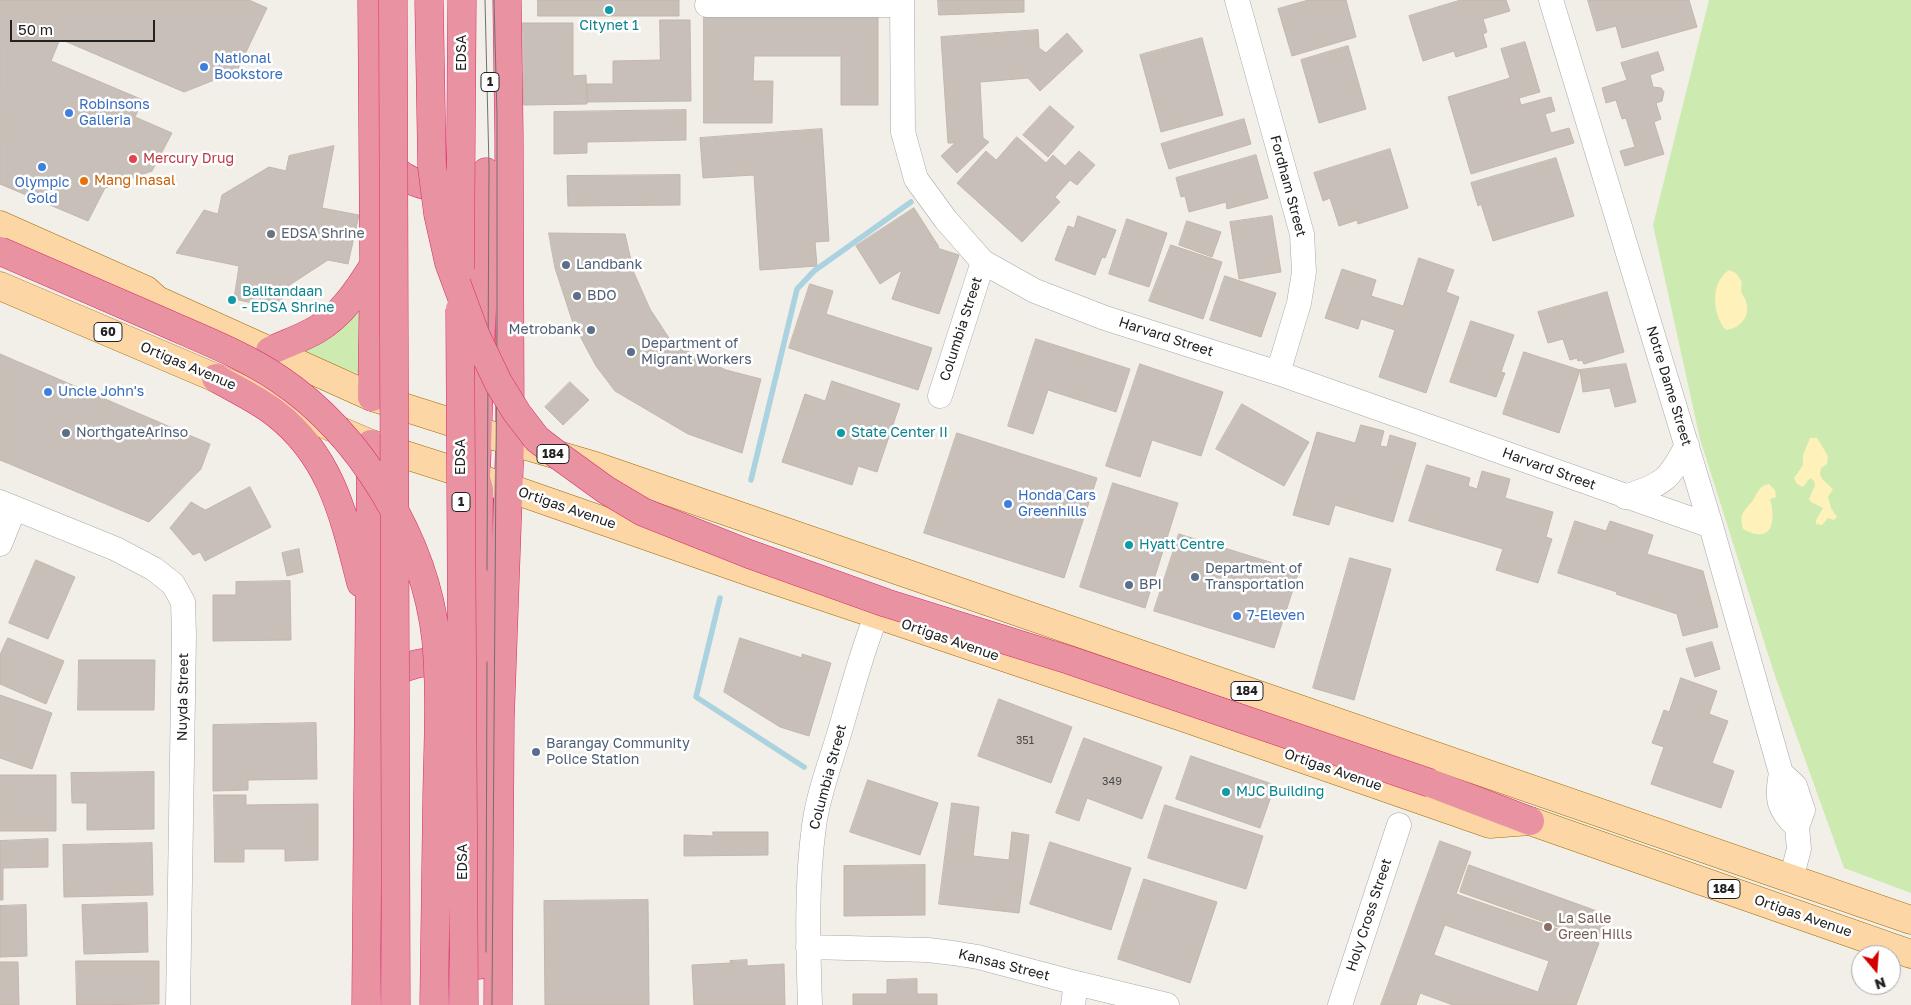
<!DOCTYPE html>
<html>
<head>
<meta charset="utf-8">
<style>
	body { margin:0 }
	#map { position:relative; width:1911px; height:1005px; overflow:hidden; background:#f2efe9; font-family:"Golos Text",sans-serif }
	canvas { display:block }
	.north { position:absolute; left:1851px; top:945px; width:50px; height:50px; box-sizing:border-box; background:#fff; border:1px solid #a7a7a7; border-radius:50%; rotate:162deg; font-size:14px; font-weight:700; line-height:20px; text-align:center; color:#222 }
	.north::after { content:''; display:block; margin:auto; width:18px; height:22px; background:#d40000; clip-path:polygon(50% 0,100% 100%,50% 72%,0 100%) }
	.scale { position:absolute; left:10px; top:20px; width:145px; height:22px; box-sizing:border-box; border:2px solid #222; border-top:0; padding-left:6px; font-size:15px; line-height:18px; white-space:nowrap; color:#222; -webkit-text-stroke:4px #fff; paint-order:stroke }
</style>
</head>
<body>
<div id="map">
<canvas width="1911" height="1005"></canvas>
<div class="north">N</div>
<div class="scale">50 m</div>
</div>
<script>
const g = document.querySelector('canvas').getContext('2d');
g.lineJoin = 'round';
function paint(path, color) {
  g.fillStyle = color;
  g.fill(path, 'evenodd');
}
function trace(path, color, width, dash) {
  g.strokeStyle = color;
  g.lineWidth = width;
  g.lineCap = dash ? 'butt' : 'round';
  g.setLineDash(dash || []);
  g.stroke(path);
}
function write(font, color, halo, rows, align = 'center') {
  g.font = font + ' "Golos Text",sans-serif';
  g.lineWidth = 5;
  g.setLineDash([]);
  g.textBaseline = 'middle';
  g.strokeStyle = halo;
  g.fillStyle = color;
  for (const [text, x, y, turn = 0] of rows) {
    g.save();
    g.translate(x, y);
    g.rotate((+turn || 0) * Math.PI / 180);
    g.textAlign = isNaN(turn) ? turn : align;
    if (halo) g.strokeText(text, 0, 0);
    g.fillText(text, 0, 0);
    g.restore();
  }
}
paint(new Path2D(`
	M1709 0H1911V893L1844 868 1775 676 1700 439 1653 225Z
	M360 311 361 375 303 354V347L349 320Z`), '#cdebb0');
paint(new Path2D(`
	M1729 270 1736 273 1742 282C1739 297 1745 293 1747 305 1749 319 1739 328 1726 330 1712 315 1710 282 1729 270Z
	M1810 438H1817L1828 456 1827 464 1821 468 1820 474 1822 479 1833 489 1828 497 1831 508 1837 517 1834 520 1828 518 1822 525 1816 524V520L1823 508 1811 502 1809 499 1815 485 1814 481 1810 478 1803 487 1797 484 1794 478 1803 465V455Z
	M1769 484 1775 490 1776 497 1770 499C1776 521 1773 545 1743 529 1739 513 1744 512 1753 500 1758 493 1758 486 1769 484Z`), '#fff1ba');
trace(new Path2D(`
	M751 480 797 289 814 271 911 202
	M720 598 696 697 804 767`), '#aad3df', 5.5);
const building = new Path2D(`
	M0 0H249L267 8 237 71 184 92 60 39 51 61 143 100 135 117 172 133 152 171 105 188 88 221 0 184Z
	M538 0H679V16H538Z
	M938 0H1024V12L939 15Z
	M1309 0H1346L1356 37 1292 56 1278 9Z
	M1461 0H1506L1510 11 1483 19 1487 32 1483 34 1487 47 1456 57 1454 51 1423 61 1409 16Z
	M1588 0H1689L1697 27 1622 48 1616 26 1597 31Z
	M704 12H878V105H841V56H754L753 81H773L772 123H704Z
	M660 20H690L691 101 587 102V84H613V61L660 60Z
	M523 23H573V76L586 75 587 104 524 105Z
	M1038 30 1039 48 1046 53 1067 33 1083 51 1040 91 1028 78 980 82 983 138 989 142 957 173 941 156 955 143H948L941 37Z
	M1202 38 1223 115 1161 132 1140 55Z
	M1525 42 1540 92 1519 98 1521 105 1551 97 1555 111 1545 114 1551 133 1569 128 1574 143 1471 174 1448 97 1510 78 1501 49Z
	M1348 46 1366 109 1319 123 1301 60Z
	M1658 52 1664 70 1650 75 1653 87 1661 88 1664 92 1662 101 1656 103 1661 119 1654 122 1664 154 1625 166 1620 151 1635 147 1626 118 1622 119 1616 100 1606 103 1602 88 1627 80 1621 63Z
	M1050 106 1074 127 1048 157 1023 135Z
	M686 110V140L587 142V153L554 154V112Z
	M1244 119 1251 144 1169 169 1161 144Z
	M822 129 829 241 815 242 817 266 760 270 754 175 703 178 700 138Z
	M1017 137 1046 163 1053 155 1065 166 1079 151 1095 165 1077 185 1070 180 1055 197 1060 202 1022 242 957 183 986 151 996 160Z
	M334 146 322 208 359 215 348 264 328 260 285 288 280 309 234 299 239 266 176 253 204 210 218 214 222 195 269 167 286 171 289 156Z
	M1390 149 1408 208 1358 224 1357 220 1339 226 1330 198 1323 201 1314 173Z
	M1256 155 1268 198 1227 209 1226 202 1189 212 1185 196 1181 197 1176 178Z
	M1556 158 1574 216 1493 241 1481 204 1478 206 1471 183Z
	M680 175V205L568 206 567 176Z
	M914 208 939 247 937 248 959 255 939 314 892 299 902 270 880 284 856 246Z
	M1078 216 1116 230 1105 258 1102 257 1095 275 1055 260 1068 226 1074 228Z
	M1272 216 1281 272 1239 279 1230 222Z
	M1127 219 1167 233 1149 287 1109 274Z
	M1187 221 1221 232 1212 257 1179 245Z
	M549 233 625 234 634 273 650 309 669 338 695 356 726 370 761 379 742 453 688 434 615 391 596 366 573 323 555 268Z
	M1171 245 1222 262 1203 319 1149 301Z
	M1419 258 1454 270 1446 292 1459 297 1426 393 1379 377 1395 330 1361 319 1358 329 1325 318 1342 269 1376 280 1371 296 1403 306Z
	M1225 276 1276 293 1261 337 1210 320Z
	M810 284 833 291 826 314 932 348 918 390 789 348Z
	M1607 292 1624 352 1584 364 1582 360 1578 361 1577 358 1570 360 1563 339 1548 343 1538 312Z
	M1471 321 1514 335 1501 372 1505 373 1496 397 1450 382Z
	M1036 339 1130 369 1116 412 1048 390 1033 434 1008 426Z
	M1524 352 1580 370 1559 433 1503 414Z
	M0 354 210 444 201 469 149 522 0 460Z
	M1140 364 1223 392 1201 456 1152 440 1140 477 1106 466Z
	M1626 364 1636 402 1615 407 1610 388 1583 392 1580 370Z
	M832 381 900 404 877 472 858 466 852 485 782 462 805 394 825 401Z
	M570 382 589 400 563 425 545 407Z
	M1242 404 1309 442 1284 486 1216 449Z
	M1361 425 1384 431 1380 446 1387 447 1390 435 1416 443 1393 522 1335 505 1329 525 1293 515 1317 432 1355 443Z
	M957 433 1097 478 1064 578 924 533Z
	M1427 465 1470 478 1468 486 1477 489 1482 471 1510 479 1505 498 1553 512 1546 537 1552 539 1538 583 1496 570 1503 549 1409 521Z
	M1113 483 1178 503 1145 608 1080 587Z
	M250 487 271 527 205 561 200 552 193 555 170 528 191 502 205 510Z
	M1575 521 1606 531 1610 521 1653 535 1647 554 1703 571 1718 627 1683 636 1677 614 1616 594 1617 592 1558 573Z
	M1179 534 1299 571 1274 648 1154 611Z
	M299 549 303 572 287 576 282 553Z
	M1350 558 1391 569 1354 700 1313 688Z
	M36 560 75 577 48 639 9 623Z
	M290 581 291 640 213 641V595H236V582Z
	M8 638 64 661 46 704 0 684V655Z
	M740 638 802 658V654L831 663 809 736 780 727 724 692Z
	M1712 642 1720 669 1695 677 1686 649Z
	M79 660H155L154 710H78Z
	M1681 678 1717 691 1709 714 1728 721 1712 763 1734 771 1721 808 1651 784 1664 747 1652 743 1664 710 1669 712Z
	M0 695 52 713 32 769 0 758Z
	M999 699 1072 727 1051 783 978 756Z
	M316 723 317 779 248 780V790L213 791V725Z
	M1084 738 1162 767 1142 819 1087 798 1079 821 1056 813Z
	M1191 756 1275 785 1260 828 1176 799Z
	M154 772V829L87 830V803H72L71 773Z
	M0 775H56V831H0Z
	M868 780 938 803 920 855 850 832Z
	M214 795H246V805L318 804V860L285 861V849H244V862H215Z
	M952 803 979 807 973 856 1009 860 1012 832 1029 835 1019 913 939 904Z
	M1165 805 1263 836 1246 889 1148 858Z
	M713 832H768V855L684 856V835L713 836Z
	M48 839V867L3 868V900H0V841Z
	M1440 841 1471 852 1456 894 1599 943 1576 1005H1453L1420 993 1416 1005H1381ZM1445 925 1549 961 1538 992 1434 955Z
	M1050 842 1131 868 1111 930 1030 904Z
	M152 843 153 895 64 897 63 845Z
	M925 865V915L844 916V866Z
	M1469 865 1608 915 1598 941 1460 892Z
	M1144 879 1217 902 1190 983 1118 959Z
	M648 900 649 1005H545L544 901Z
	M147 903 148 952 84 954 82 905Z
	M26 905 27 956 0 957V906Z
	M747 960V966L784 964 785 1005H694L692 965 731 963 730 961Z
	M76 961H159V1004L77 1005Z
	M0 962H18L19 1005H0Z
	M917 979V994H937V1005H853V994H887V980Z`);
paint(building, '#c7bfb8');
trace(building, '#c4b6ab', 1);
const minor = new Path2D(`
	M902 0 903 132 916 179 946 220 983 262 1035 291 1105 318 1278 373 1711 526
	M1237 0 1302 234 1304 272 1299 303 1278 373
	M1551 0 1711 526 1781 773C1776 799 1778 809 1797 827
	M707 5H902
	M940 396 983 262
	M1625 497C1664 483 1668 482 1687 445
	M0 502 116 549 154 569 173 584 183 602 184 635 178 1005
	M0 544 14 509
	M1781 773 1795 786 1803 810 1797 827 1799 849 1791 879
	M808 947 928 950 953 953 978 957 1076 983 1167 1005
	M810 1005C808 946 806 885 814 826 818 795 830 764 839 734 851 694 861 653 877 614
	M1073 1005 1076 983
	M1340 1005 1399 825`);
const major = new Path2D(`
	M0 225 146 290 157 300 372 397 510 441 595 466 1911 920
	M0 286 371 444 509 488 753 573 1188 719 1490 824 1530 821 1911 954`);
const highway = new Path2D(`
	M372 0 374 265 372 397
	M382 154C397 180 427 191 456 186
	M270 351C285 344 302 338 316 330 342 315 359 289 374 265
	M216 378C235 389 257 399 275 413 332 457 344 517 361 583
	M380 688C397 663 433 656 460 667
	M1430 783 1530 821
	M479 965 477 677 479 490 476 478 486 172
	M366 1005 371 444
	M498 1005 500 720 510 441 509 135 507 0`);
trace(minor, '#a9a9a9', 25);
trace(major, '#a06b00', 29);
trace(highway, '#dc2a67', 29);
trace(minor, '#fff', 24);
trace(major, '#fcd6a4', 28);
trace(highway, '#e892a2', 28);
trace(new Path2D(`
	M485 0 489 167 487 570
	M486 952 487 662
	M492 1005 497 328V115L494 0`), '#707070', 1);
const highwayBridge = new Path2D(`
	M393 0 396 1005
	M429 0 432 167 438 214 449 263 476 336 499 384 517 413 537 439 559 456 606 490 643 512 749 554 886 603 1069 660 1430 783
	M0 251C53 274 106 297 159 320 199 338 242 354 279 379 361 434 425 540 436 639 441 691 438 745 437 797 436 866 435 936 434 1005
	M460 269 462 0
	M460 309 464 1005`);
trace(highwayBridge, '#dc2a67', 29, []);
trace(highwayBridge, '#e892a2', 28);
for (const [x, y, r, color] of [
	[609,10,5,"#0f9aa8"],
	[204,67,5,"#3f7fe0"],
	[69,113,5,"#3f7fe0"],
	[133,159,5,"#e0444e"],
	[42,167,5,"#3f7fe0"],
	[84,181,5,"#e8710a"],
	[271,234,5,"#6b7280"],
	[566,265,5,"#5c6f8a"],
	[577,296,5,"#5c6f8a"],
	[232,300,5,"#0f9aa8"],
	[591,330,5,"#5c6f8a"],
	[631,352,5,"#5c6f8a"],
	[48,392,5,"#3f7fe0"],
	[66,433,5,"#5c6f8a"],
	[841,433,5,"#0f9aa8"],
	[1008,504,5,"#3f7fe0"],
	[1129,545,5,"#0f9aa8"],
	[1195,577,5,"#5c6f8a"],
	[1129,585,5,"#5c6f8a"],
	[1237,616,5,"#3f7fe0"],
	[536,752,5,"#5c6f8a"],
	[1226,792,5,"#0f9aa8"],
	[1548,927,5,"#8d6e63"]
]) {
  const dot = new Path2D();
  dot.arc(x, y, r, 0, 2 * Math.PI);
  g.fillStyle = color;
  g.fill(dot);
  trace(dot, '#fff', 2);
}
write('11px', '#4b4948', null, [
	["351",1025,741],
	["349",1112,782]
]);
for (const [x, y, w] of [
	[490,82,18],
	[108,332,28],
	[553,454,32],
	[461,502,18],
	[1247,691,32],
	[1724,889,32]
]) {
  const box = new Path2D();
  box.roundRect(x - w / 2, y - 9.5, w, 19, 4);
  g.fillStyle = '#fff';
  g.fill(box);
  trace(box, '#222', 1);
}
write('bold 12px', '#222', null, [
	["1",490,82],
	["60",108,332],
	["184",553,454],
	["1",461,502],
	["184",1247,691],
	["184",1724,889]
]);
write('14px', '#0d838f', '#fff', [
	["Citynet 1",609,26,"center"],
	["Balitandaan",242,292],
	["- EDSA Shrine",242,308],
	["State Center II",851,433],
	["Hyatt Centre",1139,545],
	["MJC Building",1236,792]
], 'left');
write('14px', '#222', '#fff', [
	["EDSA",462,53,-90],
	["Fordham Street",1288,186,75],
	["Columbia Street",961,329,-72],
	["Harvard Street",1166,337,18],
	["Ortigas Avenue",188,366,23],
	["Notre Dame Street",1669,386,73],
	["EDSA",461,457,-90],
	["Harvard Street",1549,469,20],
	["Ortigas Avenue",567,508,19],
	["Ortigas Avenue",950,640,19],
	["Nuyda Street",183,697,-89],
	["Ortigas Avenue",1333,770,19],
	["Columbia Street",828,777,-75],
	["EDSA",463,862,-90],
	["Holy Cross Street",1369,915,-72],
	["Ortigas Avenue",1803,916,19],
	["Kansas Street",1004,965,14]
]);
write('14px', '#366cbe', '#fff', [
	["National",214,59],
	["Bookstore",214,75],
	["Robinsons",79,105],
	["Galleria",79,121],
	["Olympic",42,183,"center"],
	["Gold",42,199,"center"],
	["Uncle John's",58,392],
	["Honda Cars",1018,496],
	["Greenhills",1018,512],
	["7-Eleven",1247,616]
], 'left');
write('14px', '#be3a42', '#fff', [
	["Mercury Drug",143,159]
], 'left');
write('14px', '#c56008', '#fff', [
	["Mang Inasal",94,181]
], 'left');
write('14px', '#5b616d', '#fff', [
	["EDSA Shrine",281,234]
], 'left');
write('14px', '#4e5e75', '#fff', [
	["Landbank",576,265],
	["BDO",587,296],
	["Metrobank",581,330,"right"],
	["Department of",641,344],
	["Migrant Workers",641,360],
	["NorthgateArinso",76,433],
	["Department of",1205,569],
	["Transportation",1205,585],
	["BPI",1139,585],
	["Barangay Community",546,744],
	["Police Station",546,760]
], 'left');
write('14px', '#785e54', '#fff', [
	["La Salle",1558,919],
	["Green Hills",1558,935]
], 'left');
</script>
</body>
</html>
